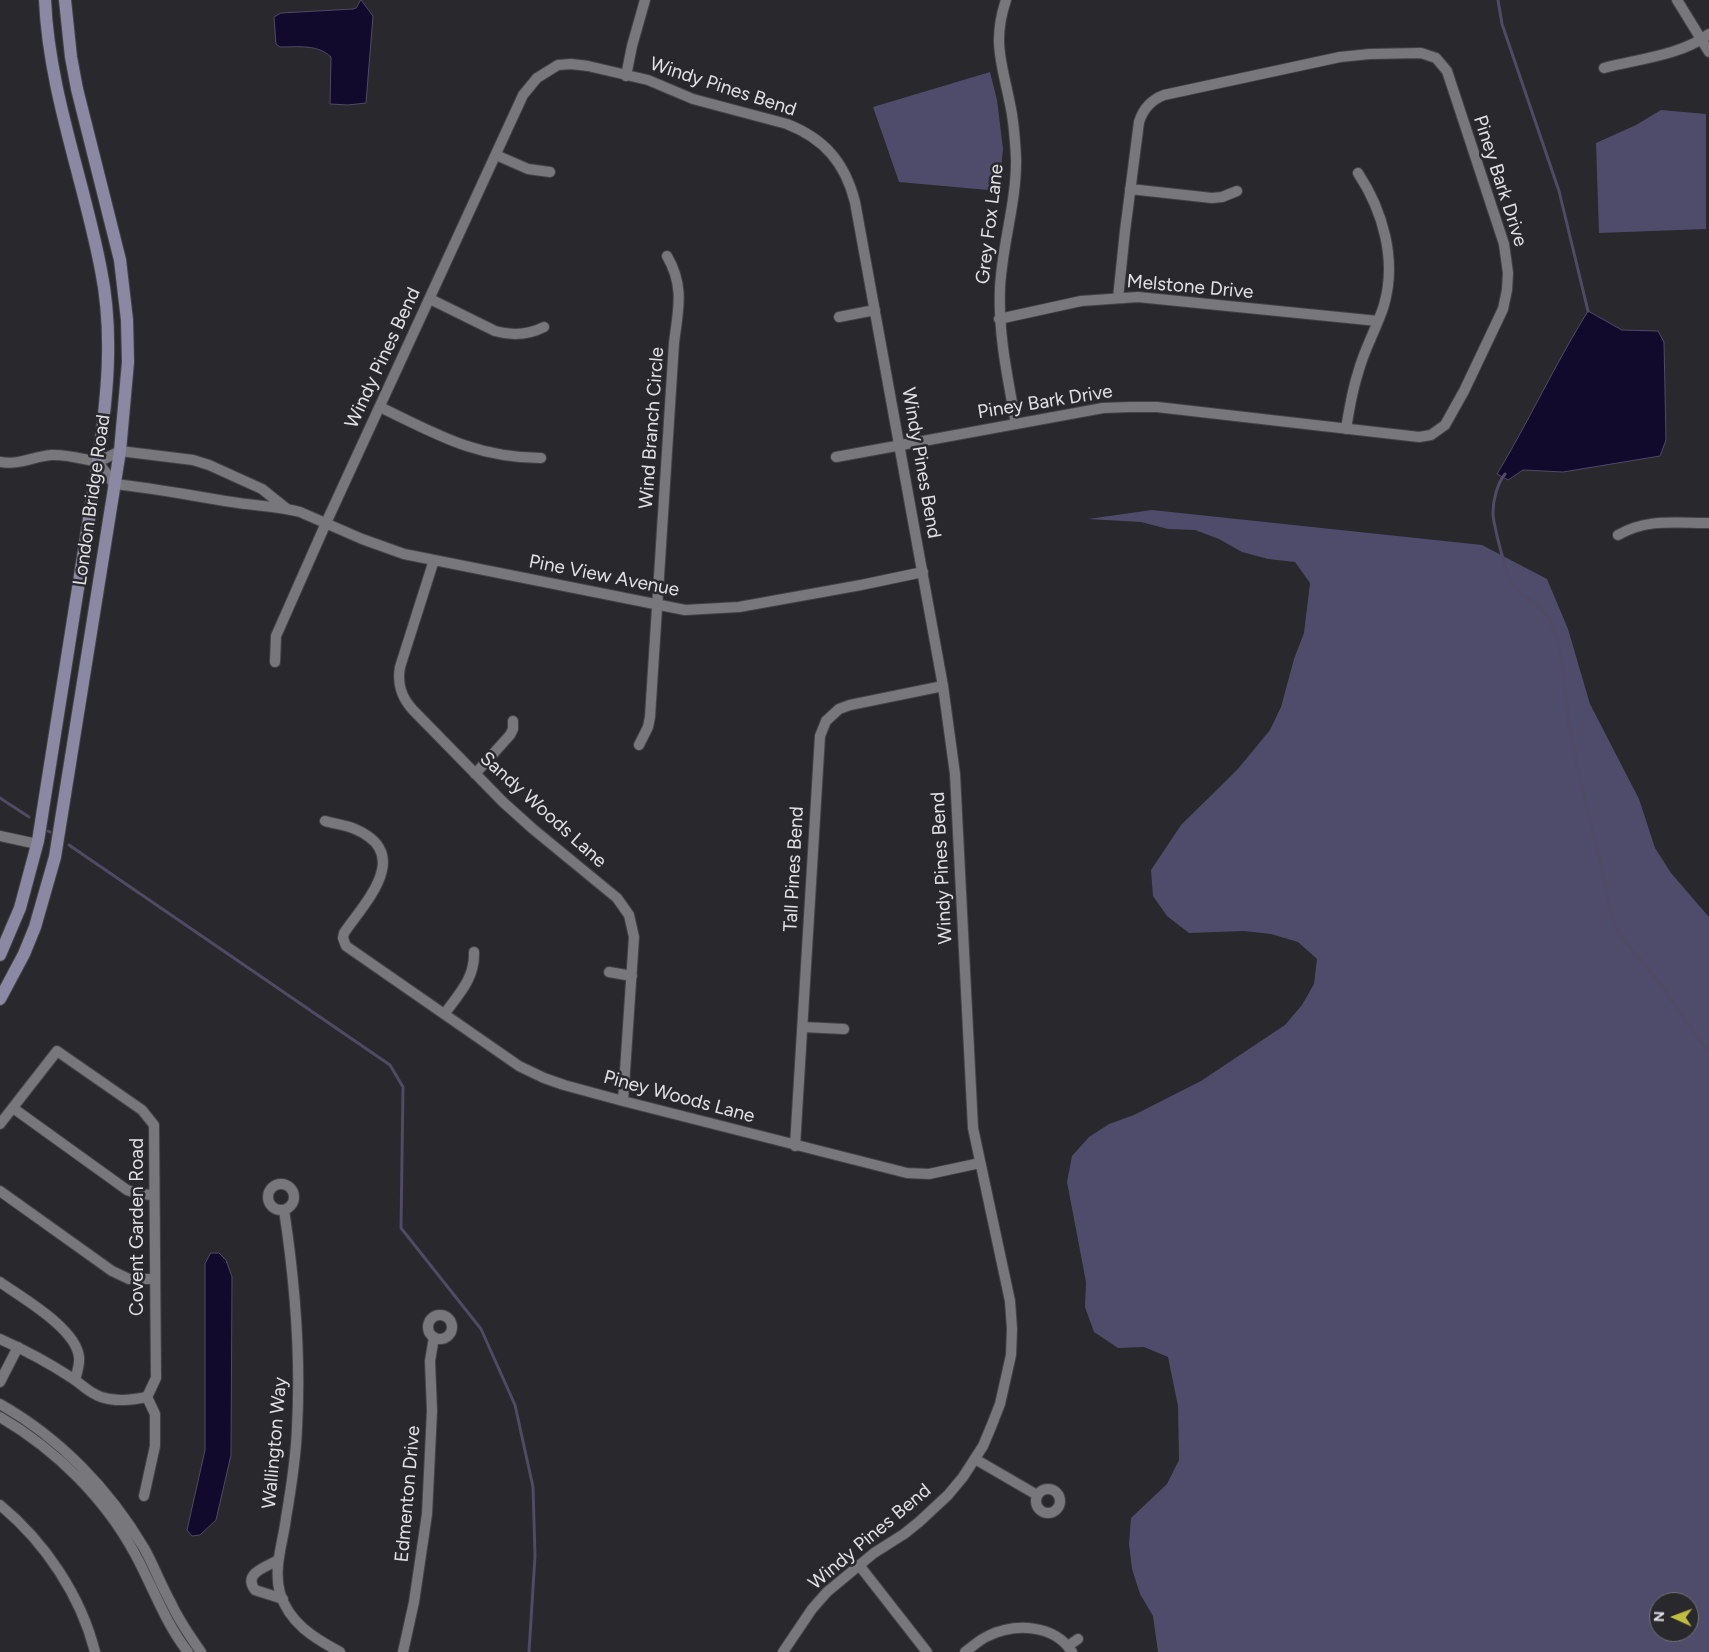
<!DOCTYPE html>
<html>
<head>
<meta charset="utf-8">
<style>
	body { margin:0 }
	#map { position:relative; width:1709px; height:1652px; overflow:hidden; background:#28282d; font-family:Figtree,sans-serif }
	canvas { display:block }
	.north { position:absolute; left:1649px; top:1592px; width:50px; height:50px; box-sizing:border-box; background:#28282d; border:1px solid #727276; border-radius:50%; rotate:272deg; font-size:14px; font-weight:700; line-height:20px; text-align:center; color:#e1e1e4 }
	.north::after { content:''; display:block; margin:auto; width:18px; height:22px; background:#c2bd3f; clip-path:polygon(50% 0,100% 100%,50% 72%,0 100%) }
</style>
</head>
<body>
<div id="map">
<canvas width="1709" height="1652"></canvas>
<div class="north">N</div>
</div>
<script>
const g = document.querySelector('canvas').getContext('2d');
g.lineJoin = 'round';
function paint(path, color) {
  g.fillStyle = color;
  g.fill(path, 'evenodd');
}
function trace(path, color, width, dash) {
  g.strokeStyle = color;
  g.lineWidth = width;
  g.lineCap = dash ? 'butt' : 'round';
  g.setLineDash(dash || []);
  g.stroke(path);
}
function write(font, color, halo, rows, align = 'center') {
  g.font = font + ' Figtree,sans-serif';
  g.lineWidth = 5;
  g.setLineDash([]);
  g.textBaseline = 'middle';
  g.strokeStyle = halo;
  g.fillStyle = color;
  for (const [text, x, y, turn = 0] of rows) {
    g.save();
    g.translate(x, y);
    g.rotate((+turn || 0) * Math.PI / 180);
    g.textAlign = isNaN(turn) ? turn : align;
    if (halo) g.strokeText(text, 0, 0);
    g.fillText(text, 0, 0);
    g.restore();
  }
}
paint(new Path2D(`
	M990 72 997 100 1003 149 999 191 899 182 873 107Z
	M1661 110 1706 114V229L1599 233 1596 143 1636 125Z
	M1152 510 1482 545 1547 579 1568 629 1590 704 1639 799 1655 848 1671 873 1709 917V1652H1158L1153 1616 1140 1594 1132 1569 1129 1544 1131 1518 1167 1484 1179 1460 1178 1406 1168 1357 1144 1347 1118 1348 1094 1332 1085 1307 1086 1282 1067 1182 1072 1156 1089 1137 1109 1124 1134 1115 1201 1081 1285 1025 1302 1005 1314 984 1317 959 1298 942 1271 934 1244 931 1189 933 1167 916 1153 896 1151 870 1181 825 1237 770 1270 730 1281 707 1294 659 1304 633 1310 583 1295 562 1268 559 1242 552 1219 539 1195 530 1168 529 1141 522 1088 519ZM1659 1602H1689V1632H1659Z`), '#4e4c6a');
const water = new Path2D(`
	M361 0 373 16 366 103 348 105 330 104 331 57C318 44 297 47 280 47L276 44 274 17 281 13 353 9 356 8Z
	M1588 311 1622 330 1658 331 1664 342 1666 440 1660 456 1563 472 1523 470 1508 480 1497 474C1529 421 1555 364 1588 311Z
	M211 1253H219L226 1260 232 1277 231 1455 216 1520 200 1535 192 1536 187 1530 205 1450V1264Z`);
paint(water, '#120a2d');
trace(water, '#504a64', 1);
trace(new Path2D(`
	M1498 0 1502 24 1559 191 1588 311
	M1505 474C1497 484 1493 500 1493 513 1493 523 1506 574 1511 582 1521 598 1543 605 1551 622 1565 654 1564 695 1570 730 1582 795 1601 860 1614 925 1628 948 1648 967 1664 989 1679 1010 1692 1032 1709 1052
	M0 798 29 817
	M48 831 50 832
	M69 845 390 1065 403 1087 401 1228 481 1329 515 1405 533 1487 535 1556 529 1652`), '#504a64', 3);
const minor = new Path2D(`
	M1006 0C992 42 1002 63 1010 104 1014 121 1015 139 1016 157 1017 202 1002 244 1000 288 998 335 1008 379 1016 424
	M1677 0 1709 52
	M1604 68C1638 59 1682 55 1709 34
	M626 76 632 46 645 0
	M496 155 528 169 550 172
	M1130 189 1212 198 1222 197 1237 191
	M430 299 495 331C512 336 528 335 544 327
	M839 317 875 310
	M999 319 1081 301 1138 297 1378 321
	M380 407C436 434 476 458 541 458
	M1346 429C1349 410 1352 391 1358 373 1364 349 1377 328 1384 305 1397 260 1383 211 1358 173
	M836 457 1103 408 1130 407H1157L1419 437 1431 435 1445 425 1464 391 1503 309 1507 290 1508 273 1504 244 1447 71 1436 58 1421 53 1370 54 1340 57 1164 95C1151 100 1143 109 1139 122L1125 231 1118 298
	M0 462C20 465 32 457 51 455 67 454 82 459 98 462
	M98 462 114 484C154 488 193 496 232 502 255 506 278 506 300 512L362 539 404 554 685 610 739 607 861 585 923 572
	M98 462 120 451 193 460 209 465 262 489 287 509
	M1618 535C1647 518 1677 523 1709 523
	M434 560 400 667C397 684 401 697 413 710L503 802 533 829 617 898 629 915 634 937 623 1101
	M275 662 276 636 326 523 523 95 537 78 558 65 571 64 588 66 648 80 693 99 787 124C825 139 845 163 855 202L943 686 955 774 973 1128 1010 1301 1012 1329 1011 1355 1000 1404 991 1427 983 1446 963 1477 948 1495 919 1522 904 1534 874 1553 827 1592 812 1609 783 1652
	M639 745 648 727 650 717 674 343C678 310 685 287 667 256
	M475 774 510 735 513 729V721
	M325 821C335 824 346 825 355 829 413 854 366 901 344 933L343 938 346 946 519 1066 544 1078 564 1085 623 1101 907 1173 929 1174 980 1163
	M0 836 37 844
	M609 972 632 976
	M445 1013C459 994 475 978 474 952
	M803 1027 844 1029
	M13 1108 127 1190 139 1194 154 1195
	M0 1124 57 1051 142 1110 154 1125 156 1378 147 1397
	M795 1146 820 736 826 721 839 709 850 705 943 686
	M268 1197a13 13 0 1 1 26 0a13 13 0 1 1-26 0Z
	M0 1191 112 1271 129 1279H154
	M284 1210C295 1282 301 1355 297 1428 296 1458 291 1489 286 1518 283 1543 273 1568 280 1593 289 1623 314 1638 340 1652
	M0 1282C22 1298 76 1328 79 1357 80 1364 77 1373 75 1380
	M428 1327a12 12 0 1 1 24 0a12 12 0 1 1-24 0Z
	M0 1339C25 1350 49 1363 72 1378 83 1385 87 1392 101 1397 116 1402 131 1400 147 1397
	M0 1382 18 1347
	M0 1404C60 1438 109 1489 144 1548 154 1566 161 1585 171 1603 179 1621 190 1636 201 1652
	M0 1417C55 1449 105 1498 135 1554 153 1587 165 1623 188 1652
	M975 1459 1037 1495
	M1036 1501a12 12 0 1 1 24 0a12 12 0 1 1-24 0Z
	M144 1496 155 1446V1414L147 1397
	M0 1505C45 1542 81 1596 95 1652
	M278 1560C267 1567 242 1573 255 1590L283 1599
	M859 1565 927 1652
	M1068 1646 1078 1639
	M403 1652 414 1602 427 1514 432 1411 430 1361 434 1337
	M965 1652C972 1647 979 1640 988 1636 1015 1623 1054 1624 1072 1652`);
const secondary = new Path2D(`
	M0 955 20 908 38 841 98 462C107 398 114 334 101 270 84 180 49 92 45 0
	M0 999 24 954 35 927 55 857 120 451 128 362 127 320 120 260 77 89 71 57 65 0`);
trace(minor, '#434347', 12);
trace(secondary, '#434347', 14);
trace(minor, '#77777c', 10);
trace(secondary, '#8a88a3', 12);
write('19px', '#e1e1e4', '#28282d', [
	["Windy Pines Bend",723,87,18],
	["Piney Bark Drive",1500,181,72],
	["Grey Fox Lane",990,224,-83],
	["Melstone Drive",1190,287,5],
	["Windy Pines Bend",383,358,-65],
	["Piney Bark Drive",1045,402,-9],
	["Wind Branch Circle",652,428,-86],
	["Windy Pines Bend",921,463,80],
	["London Bridge Road",92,500,-82],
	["Pine View Avenue",604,576,11],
	["Sandy Woods Lane",543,810,42],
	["Windy Pines Bend",942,868,-93],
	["Tall Pines Bend",794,869,-87],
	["Piney Woods Lane",679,1097,15],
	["Covent Garden Road",137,1227,-90],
	["Wallington Way",275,1443,-85],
	["Edmenton Drive",408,1494,-85],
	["Windy Pines Bend",870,1537,-40]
]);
</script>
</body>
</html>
